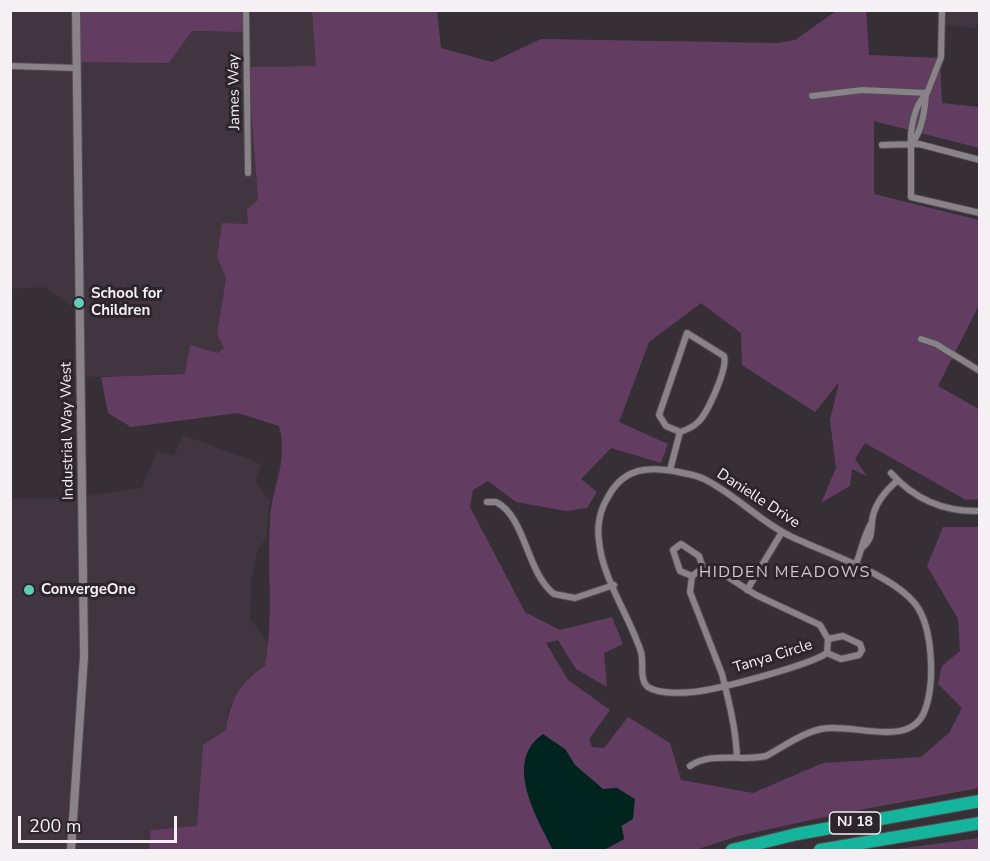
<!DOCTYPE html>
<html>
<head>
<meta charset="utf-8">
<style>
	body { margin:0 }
	#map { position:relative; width:990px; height:861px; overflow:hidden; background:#363036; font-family:"Nunito Sans",sans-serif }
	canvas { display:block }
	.frame { position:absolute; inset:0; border:12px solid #f4f0f4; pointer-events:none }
	.scale { position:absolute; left:18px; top:816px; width:159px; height:27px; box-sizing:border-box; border:3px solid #f4f0f4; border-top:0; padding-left:8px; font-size:18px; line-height:21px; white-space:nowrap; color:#f4f0f4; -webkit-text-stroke:4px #2c262c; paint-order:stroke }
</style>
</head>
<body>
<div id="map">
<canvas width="990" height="861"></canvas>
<div class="frame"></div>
<div class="scale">200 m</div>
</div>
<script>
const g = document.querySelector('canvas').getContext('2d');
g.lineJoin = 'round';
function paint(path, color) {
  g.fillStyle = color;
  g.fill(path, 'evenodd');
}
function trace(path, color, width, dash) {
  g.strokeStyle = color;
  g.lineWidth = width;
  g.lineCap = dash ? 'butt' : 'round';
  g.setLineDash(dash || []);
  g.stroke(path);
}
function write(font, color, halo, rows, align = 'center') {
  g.font = font + ' "Nunito Sans",sans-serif';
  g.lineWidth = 6;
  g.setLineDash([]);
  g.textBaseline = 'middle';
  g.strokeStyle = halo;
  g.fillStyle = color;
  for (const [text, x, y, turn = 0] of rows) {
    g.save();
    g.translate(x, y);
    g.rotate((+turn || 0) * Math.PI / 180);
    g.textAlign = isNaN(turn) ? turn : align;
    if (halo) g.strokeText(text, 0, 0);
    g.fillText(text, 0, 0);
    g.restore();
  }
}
paint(new Path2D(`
	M11 11H77L192 31 247 32 246 11H312L317 67H248L258 200 248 224 222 223 217 257 226 278 217 334 224 348 185 374 83 377 81 313 45 287 11 289Z
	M944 11H979V23H976L978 28 943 25Z
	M183 435 261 464 255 482 270 501 266 538 258 549 251 579 250 619 269 644 265 667 249 676 228 710 226 730 203 746 197 827 151 830 149 850H11V498L65 499 142 488 157 451 174 456Z`), '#413540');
paint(new Path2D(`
	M366 10 437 11 441 48 492 62 541 39 777 43 795 40 836 11H866L869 55 940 58 942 103 979 107V148L874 121V194L979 220V305L938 386 979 409V499L966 500 865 443 855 459 867 476 852 469 850 486 821 503 836 468 830 420 839 382 815 412 742 365 741 333 701 303 649 342 619 422 668 444 661 463 611 448 581 479 597 492 587 508 566 511 516 502 488 481 473 490 470 507 525 612 560 630 612 617 623 644 604 653 607 687 576 669 558 640 546 643 568 680 610 710 589 739 592 747 604 748 628 717 670 743 681 780 753 793 823 763 921 757 949 733 962 708 938 684 942 666 960 651 958 619 927 566 943 527H979V788L843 813 738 836 695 850H604L624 839 617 788 603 789 575 765 565 749 527 755C522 798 535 813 553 850H149L151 830 197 826 203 745 226 730C229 703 241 680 265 666 274 618 267 569 270 520 272 485 289 462 279 426L238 413 131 427 108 413 101 377 185 374 190 345 217 353 224 348 217 334 226 278 217 257 222 223 248 224 247 209 258 200 248 67 316 66 312 11Z
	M77 11H246L247 32 192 31 169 63 79 62Z
	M979 838V850H890Z`), '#633d61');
paint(new Path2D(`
	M543 734 565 749 575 765 603 789 617 788 635 799 633 819 621 826 624 839 604 850H553C538 819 502 762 543 734Z`), '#00251f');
const minor = new Path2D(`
	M246 10 248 173
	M10 66 76 68
	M812 96 862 90 927 93 941 57 942 10
	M925 96C914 105 910 131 911 145 922 131 925 110 926 94
	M882 145 919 144 980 160
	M911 145V197L980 213
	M687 333 724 356C728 368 707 415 697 423 692 428 686 430 680 432L666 426 659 415Z
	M921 339 936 344 980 371
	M670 470 680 432
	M891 473C915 500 944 512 980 511
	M487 502H496C526 517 526 572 554 594L575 598 614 585
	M863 547C872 538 871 534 872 521 874 504 885 491 898 480
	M855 566C862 551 863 536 872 522
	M692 576 680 571 673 550 681 544 699 556 703 568
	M747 590 782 532
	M827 653 841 659 859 655 862 650 860 644 843 636 828 639
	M690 766C712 751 741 762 766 756 783 747 802 733 821 729 852 722 911 750 925 710 935 683 933 628 916 605 894 575 825 553 790 536 759 521 735 494 704 479 696 475 687 474 679 472 649 466 624 467 608 497 600 510 597 526 599 541 602 578 630 617 641 652 644 662 639 681 648 687 658 694 682 693 693 692 717 690 810 665 827 653L828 639 820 625 756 595 720 572 703 568 692 576 690 592 722 674C729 702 736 729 737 758`);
const tertiary = new Path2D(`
	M71 850 84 656 76 10`);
const motorway = new Path2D(`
	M732 850 797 834 980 801
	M820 850 980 823`);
trace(minor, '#514c51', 8);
trace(tertiary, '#514c51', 10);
trace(motorway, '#514c51', 14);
trace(minor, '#8a8289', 6);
trace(tertiary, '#8a8289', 8);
trace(motorway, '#15b59d', 12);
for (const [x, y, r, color] of [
	[79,303,6,"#5eceb8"],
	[29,590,6,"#5eceb8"]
]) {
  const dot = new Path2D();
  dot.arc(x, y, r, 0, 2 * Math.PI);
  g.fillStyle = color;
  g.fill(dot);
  trace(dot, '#2c262c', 2);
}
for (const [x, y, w] of [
	[855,823,51]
]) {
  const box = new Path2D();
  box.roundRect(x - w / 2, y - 11, w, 22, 4.5);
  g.fillStyle = '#2c262c';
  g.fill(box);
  trace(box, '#f4f0f4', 1.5);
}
write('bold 14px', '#f4f0f4', null, [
	["NJ 18",855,823]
]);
write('15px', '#f4f0f4', '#2c262c', [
	["James Way",235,92,-91],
	["Industrial Way West",68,431,-91],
	["Danielle Drive",758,499,33],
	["Tanya Circle",773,657,-17]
]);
write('bold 15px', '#f4f0f4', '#2c262c', [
	["School for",91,294],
	["Children",91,311],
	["ConvergeOne",41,590]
], 'left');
g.letterSpacing = '1.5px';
write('16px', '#cfc7ce', '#2c262c', [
	["HIDDEN MEADOWS",785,573]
]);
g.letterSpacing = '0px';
</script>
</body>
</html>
